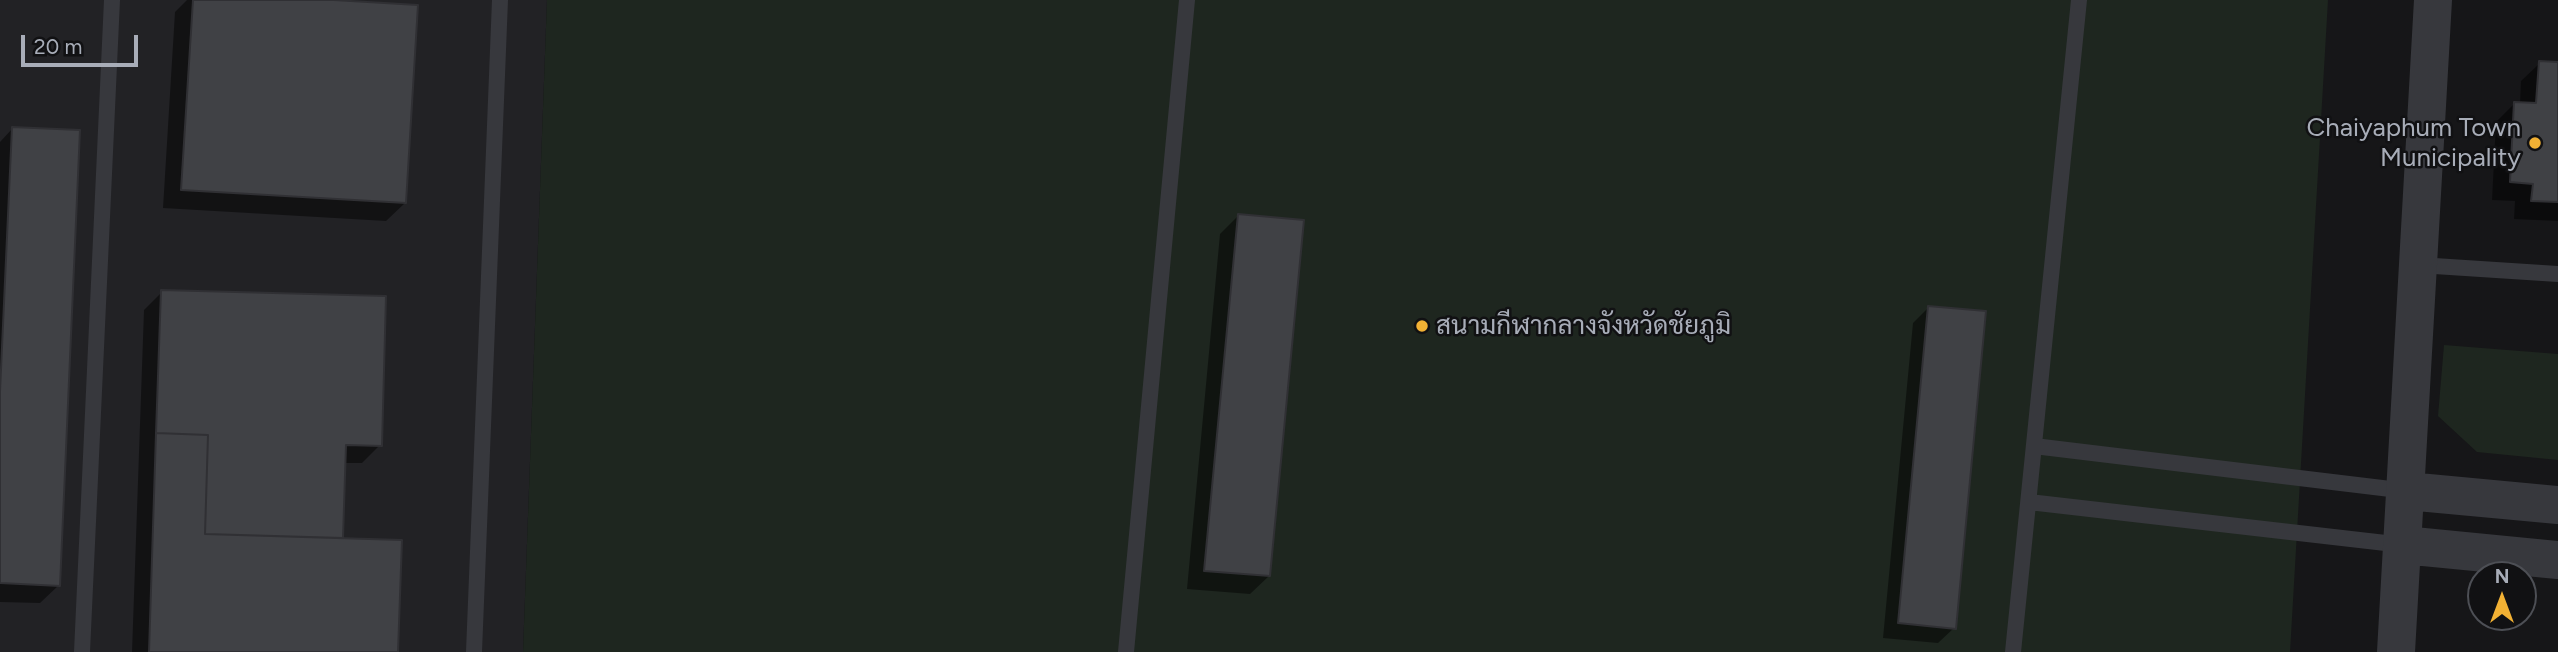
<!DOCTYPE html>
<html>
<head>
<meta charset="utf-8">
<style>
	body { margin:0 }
	#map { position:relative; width:2558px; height:652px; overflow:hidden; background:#161618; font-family:Figtree,sans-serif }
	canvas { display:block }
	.north { position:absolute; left:2467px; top:561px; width:70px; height:70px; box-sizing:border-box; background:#111113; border:2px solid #4d4f55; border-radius:50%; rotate:0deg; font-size:19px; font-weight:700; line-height:28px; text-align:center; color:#a8adb8 }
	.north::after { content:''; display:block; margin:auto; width:24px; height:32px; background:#f2b134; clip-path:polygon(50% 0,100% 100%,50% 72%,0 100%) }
	.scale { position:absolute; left:21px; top:35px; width:117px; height:32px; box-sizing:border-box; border:4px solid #a8adb8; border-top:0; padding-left:9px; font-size:21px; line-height:24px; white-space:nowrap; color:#a8adb8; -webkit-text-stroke:5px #111113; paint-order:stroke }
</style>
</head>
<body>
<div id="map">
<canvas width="2558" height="652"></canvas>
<div class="north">N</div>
<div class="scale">20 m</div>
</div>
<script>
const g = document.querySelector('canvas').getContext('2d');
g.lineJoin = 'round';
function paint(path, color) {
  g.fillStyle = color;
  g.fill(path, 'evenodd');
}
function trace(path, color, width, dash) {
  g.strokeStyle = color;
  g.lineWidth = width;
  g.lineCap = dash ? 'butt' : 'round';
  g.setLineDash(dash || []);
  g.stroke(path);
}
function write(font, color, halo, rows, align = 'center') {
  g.font = font + ' Figtree,Sarabun,sans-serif';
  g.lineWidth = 5;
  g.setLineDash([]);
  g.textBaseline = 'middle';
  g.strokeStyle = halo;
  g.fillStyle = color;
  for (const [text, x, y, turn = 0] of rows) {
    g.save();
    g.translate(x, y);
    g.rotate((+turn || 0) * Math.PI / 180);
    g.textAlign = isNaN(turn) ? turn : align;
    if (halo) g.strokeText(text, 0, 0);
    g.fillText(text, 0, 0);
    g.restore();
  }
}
paint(new Path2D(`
	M0 0H547L523 652H0Z`), '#222225');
paint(new Path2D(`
	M547 0H2328L2290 652H523Z
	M2444 345 2558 354V460L2477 452 2438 416Z`), '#1e261f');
paint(new Path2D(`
	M187 0H304L405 203 386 221 163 208 175 12Z
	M2540 63 2558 64V221L2514 219 2515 201 2492 200 2496 122 2515 103 2520 104 2521 81Z
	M12 129 59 585 40 603 0 602V142Z
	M1238 216 1269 576 1250 594 1187 589 1220 234Z
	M162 292 380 445 362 463H344L341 540 397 652H132L144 310Z
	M1928 308 1954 628 1938 643 1883 638 1913 323Z`), '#0007');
const building = new Path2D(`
	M193 0H334L418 5 406 203 181 190Z
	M2539 61 2558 62V202L2531 201 2533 184 2510 182 2514 102 2536 103Z
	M12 127 80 130 60 586 0 583V391Z
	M1238 214 1304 220 1270 576 1204 571Z
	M161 290 386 296 382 446 346 445 343 538 205 534 208 435 156 433Z
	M1928 306 1986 311 1956 629 1898 623Z
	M156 433 208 435 205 534 402 540 398 652H149Z`);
paint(building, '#404145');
trace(building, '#303034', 2);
trace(new Path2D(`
	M2419 265 2558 274
	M2034 446 2407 491
	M2029 502 2403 545
	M82 652 112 0
	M474 652 500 0
	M1126 652 1187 0
	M2013 652 2079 0`), '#37383d', 16);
trace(new Path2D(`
	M2407 491 2558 505
	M2403 545 2558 560
	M2396 652 2433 0`), '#37383d', 38);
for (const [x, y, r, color] of [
	[2535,143,7,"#f2b134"],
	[1422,326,7,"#f2b134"]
]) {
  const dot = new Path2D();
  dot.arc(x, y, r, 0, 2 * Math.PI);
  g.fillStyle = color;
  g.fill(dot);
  trace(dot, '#111113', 2.5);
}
write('26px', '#a8adb8', '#111113', [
	["Chaiyaphum Town",2521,128],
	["Municipality",2521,158],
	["สนามกีฬากลางจังหวัดชัยภูมิ",1436,326,"left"]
], 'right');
</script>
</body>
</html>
